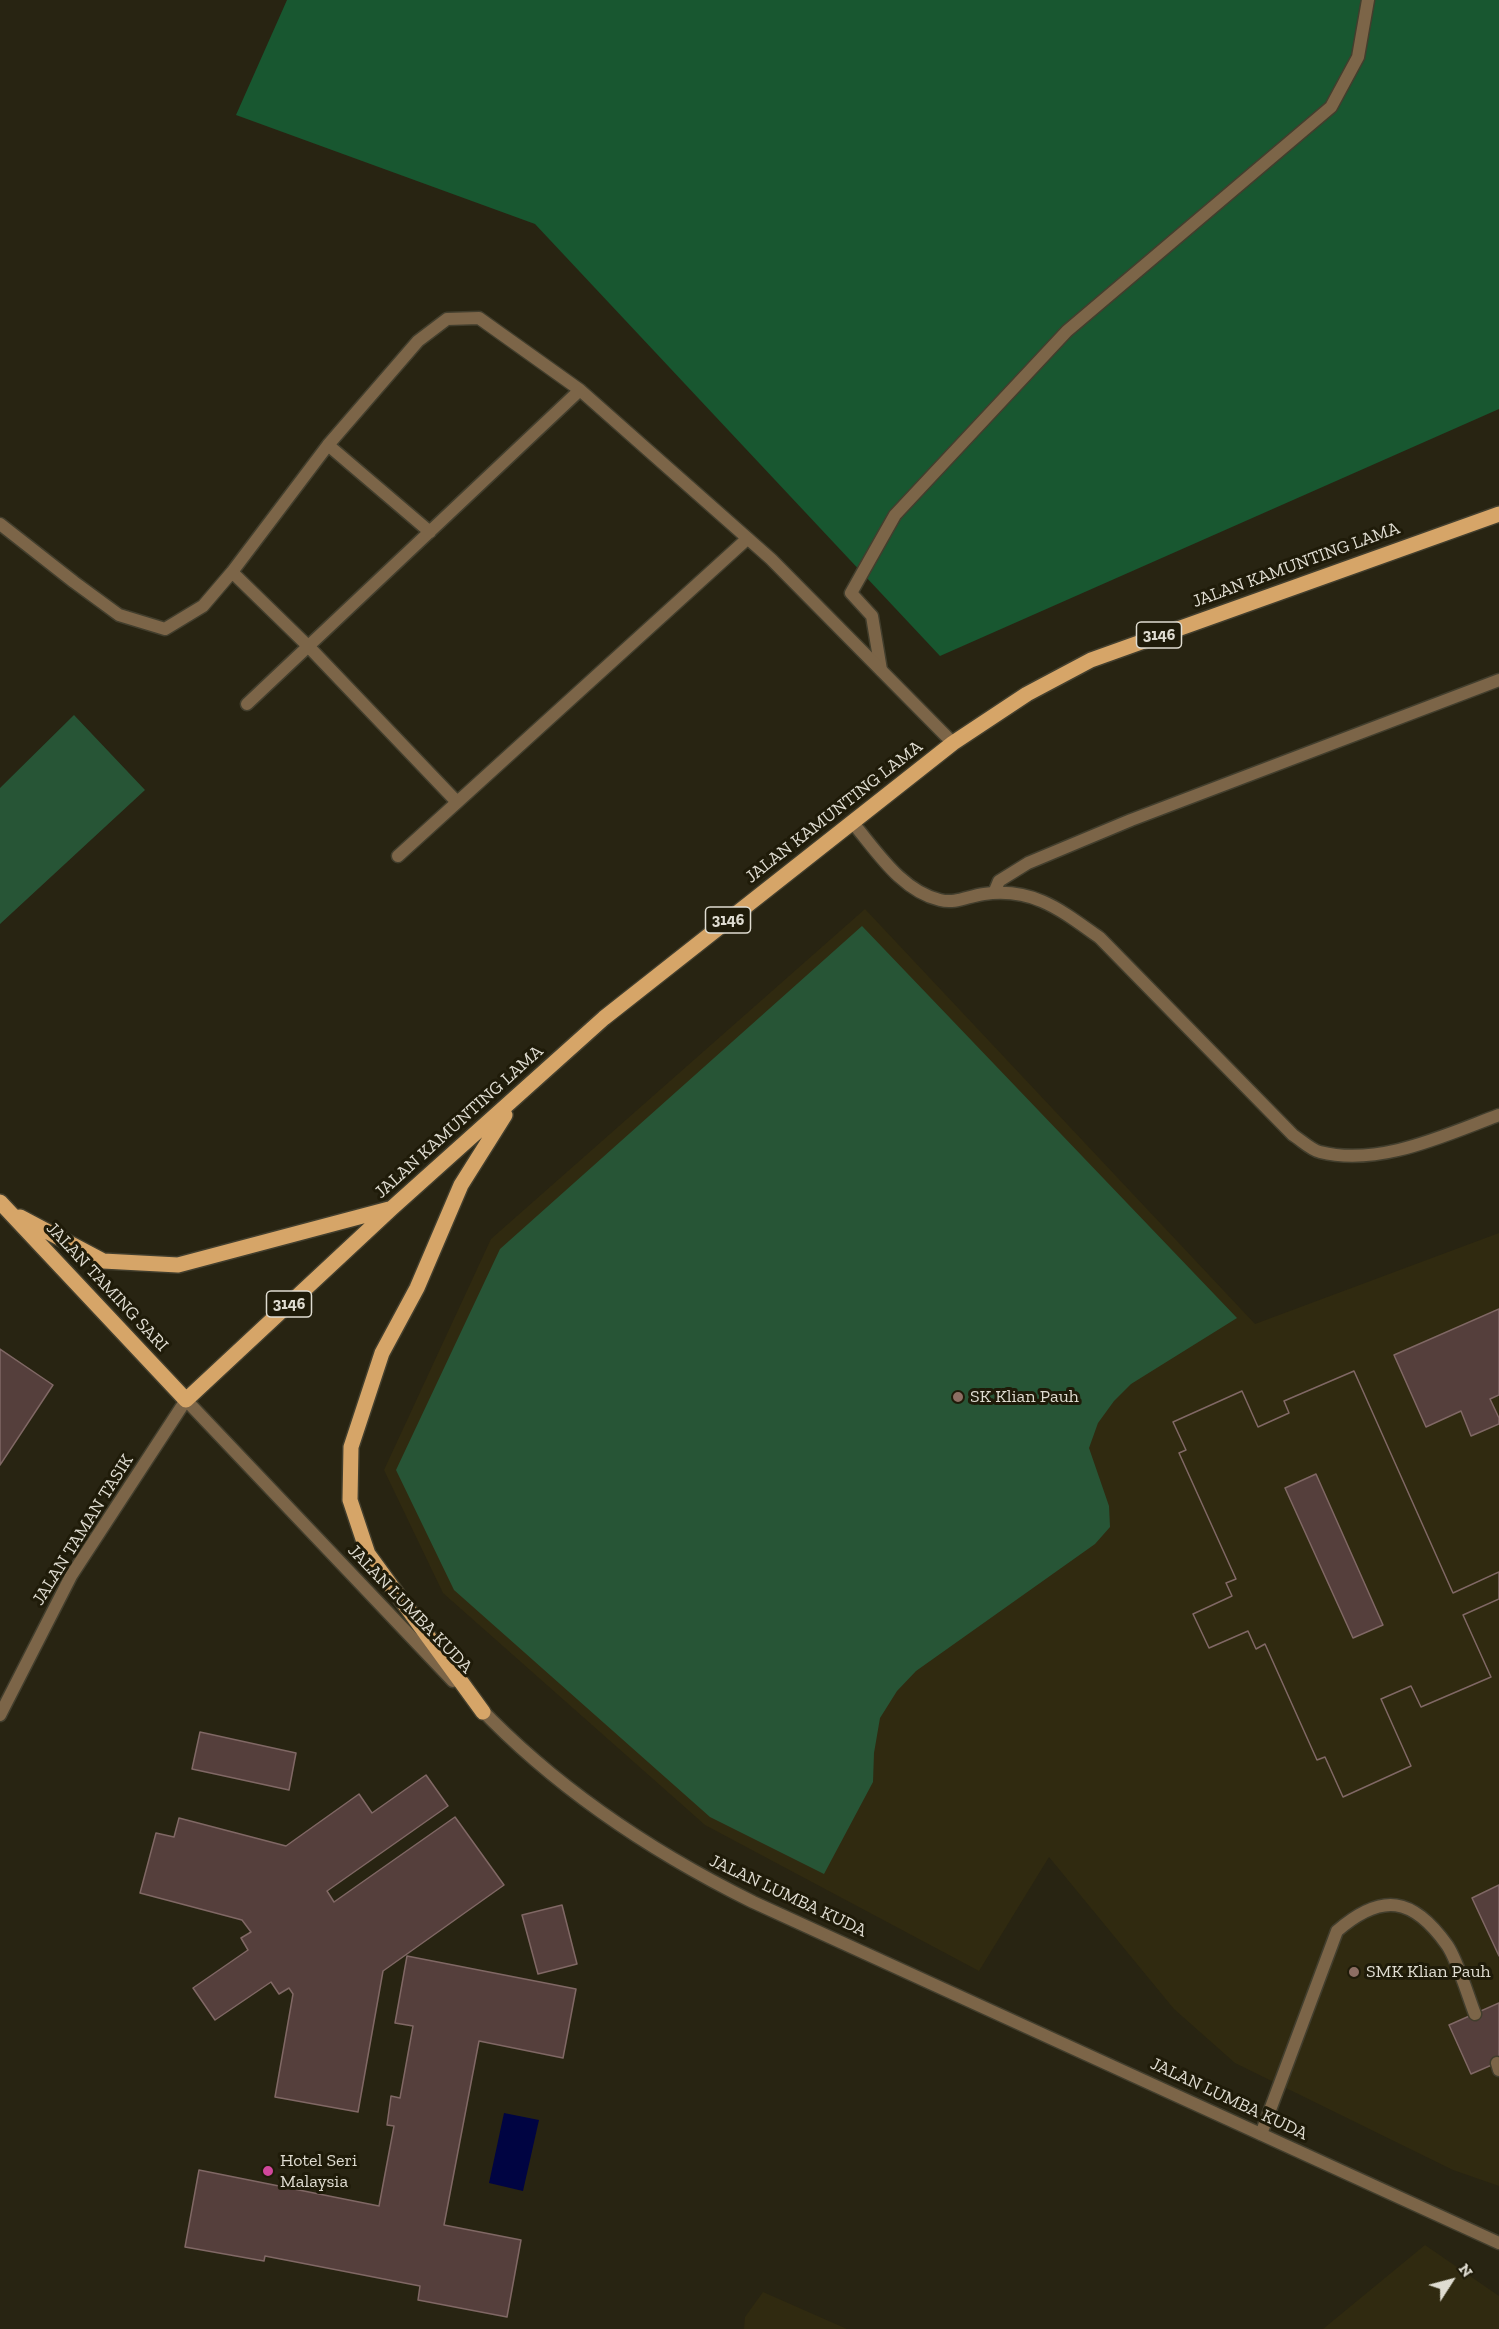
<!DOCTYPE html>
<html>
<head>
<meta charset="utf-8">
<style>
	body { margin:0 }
	#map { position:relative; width:1499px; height:2329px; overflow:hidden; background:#282412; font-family:"Zilla Slab",serif }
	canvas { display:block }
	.north { position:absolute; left:1421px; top:2251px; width:60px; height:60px; -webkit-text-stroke:4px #1f1b09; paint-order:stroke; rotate:54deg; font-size:16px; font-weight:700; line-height:24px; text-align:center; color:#dfdcd1 }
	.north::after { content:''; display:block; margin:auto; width:21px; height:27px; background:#dfdcd1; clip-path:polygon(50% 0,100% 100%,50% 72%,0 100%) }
</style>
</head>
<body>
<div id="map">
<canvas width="1499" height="2329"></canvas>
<div class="north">N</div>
</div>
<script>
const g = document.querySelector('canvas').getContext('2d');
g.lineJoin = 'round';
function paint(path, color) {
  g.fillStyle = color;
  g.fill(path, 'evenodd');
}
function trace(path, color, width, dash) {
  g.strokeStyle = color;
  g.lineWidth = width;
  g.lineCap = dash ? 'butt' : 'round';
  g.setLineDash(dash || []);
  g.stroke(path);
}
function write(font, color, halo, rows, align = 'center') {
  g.font = font + ' "Zilla Slab",serif';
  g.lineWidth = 6;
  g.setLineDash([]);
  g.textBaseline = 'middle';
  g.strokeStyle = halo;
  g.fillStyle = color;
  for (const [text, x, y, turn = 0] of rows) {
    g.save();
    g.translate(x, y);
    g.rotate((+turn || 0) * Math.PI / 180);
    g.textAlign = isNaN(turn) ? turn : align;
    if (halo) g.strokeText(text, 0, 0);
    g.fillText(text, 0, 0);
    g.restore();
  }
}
paint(new Path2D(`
	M865 909 1255 1324 1499 1233V2186L1453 2170 1235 2063 1174 2009 1049 1857 979 1971 705 1825 443 1593 384 1470 491 1239Z
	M1425 2245 1499 2296V2329H1323Z
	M763 2292 847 2329H744L745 2317Z`), '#302a10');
paint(new Path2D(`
	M74 715 145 790 0 924V788Z
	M862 926 1237 1318 1131 1384 1114 1401 1098 1423 1089 1448 1109 1506 1110 1527 1095 1544 916 1671 897 1691 880 1718 874 1753 873 1782 824 1874 710 1817 454 1590 396 1470 500 1249Z`), '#275536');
paint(new Path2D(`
	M287 0H1499V409L940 656 535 224 236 115Z`), '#185730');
paint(new Path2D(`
	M504 2113 539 2120 523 2191 489 2183Z`), '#000442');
const building = new Path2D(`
	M1499 1309V1395L1490 1399 1499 1418V1424L1471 1436 1461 1411 1426 1427 1394 1355Z
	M0 1349 53 1385 0 1465Z
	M1354 1371 1453 1593 1499 1572V1599L1463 1615 1491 1677 1421 1707 1411 1686 1381 1699 1411 1766 1343 1797 1325 1757 1317 1760 1265 1644 1256 1649 1248 1631 1209 1648 1193 1614 1232 1596 1226 1583 1236 1579 1179 1453 1186 1450 1173 1422 1242 1391 1258 1427 1289 1413 1284 1401ZM1316 1474 1383 1625 1353 1638 1285 1488Z
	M1354 1371 1453 1593 1499 1572V1599L1463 1615 1491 1677 1421 1707 1411 1686 1381 1699 1411 1766 1343 1797 1325 1757 1317 1760 1265 1644 1256 1649 1248 1631 1209 1648 1193 1614 1232 1596 1226 1583 1236 1579 1179 1453 1186 1450 1173 1422 1242 1391 1258 1427 1289 1413 1284 1401Z
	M200 1732 296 1753 289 1790 192 1769Z
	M426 1775 448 1806 327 1891 334 1902 455 1817 504 1885 383 1971 358 2112 275 2097 293 1994 289 1988 279 1994 271 1982 215 2020 193 1988 248 1950 241 1938 251 1932 242 1920 140 1893 156 1833 174 1837 179 1818 286 1846 359 1794 372 1813Z
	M1499 1885V1956L1472 1898Z
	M562 1905 577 1964 538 1974 522 1915Z
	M407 1956 576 1989 563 2058 479 2041 444 2225 521 2240 507 2317 418 2300 420 2286 265 2256 264 2261 185 2247 199 2170 379 2206 394 2126 387 2125 391 2096 400 2098 413 2026 395 2023Z
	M1499 2003V2062L1471 2074 1449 2025Z`);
paint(building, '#553f3c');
trace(building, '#806865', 1.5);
const service = new Path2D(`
	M881 670 872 616 851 593 895 515 1067 331 1331 107 1358 57 1368 0
	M1497 2063 1499 2070
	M1261 2134 1337 1931C1382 1892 1413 1897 1447 1945 1457 1959 1468 1996 1475 2014`);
const minor = new Path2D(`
	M328 445 430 532
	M0 524 74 582 119 615 165 629 203 606 232 572 328 445 418 341 447 319 479 318 580 390 771 559 953 743
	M232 572 309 647 457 802
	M247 704 580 390
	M852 822C876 850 901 891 940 900 956 904 968 896 984 894 1034 887 1062 911 1100 938L1293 1135C1301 1140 1311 1150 1320 1152 1379 1167 1445 1135 1499 1115
	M398 856 747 539
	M994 893 999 881 1028 863 1131 820 1499 680
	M186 1400 453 1681
	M478 1706C556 1788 652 1852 753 1902L1499 2243`);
const tertiary = new Path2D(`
	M0 1715 71 1576 186 1400`);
const primary = new Path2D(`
	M0 1202 186 1400 392 1208 604 1018 953 743 1027 694 1091 660 1499 514
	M20 1217 103 1261 178 1265 389 1209
	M483 1712 368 1554 350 1500 351 1447 382 1353 417 1288 461 1185 505 1115`);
trace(service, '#423e2d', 15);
trace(minor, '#423e2d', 15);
trace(tertiary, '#423e2d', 15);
trace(primary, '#423e2d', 18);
trace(service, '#7c6548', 12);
trace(minor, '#7c6548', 12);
trace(tertiary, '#7c6548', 12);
trace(primary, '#d6a568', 15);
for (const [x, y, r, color] of [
	[958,1397,6,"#8d6e63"],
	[1354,1972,6,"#8d6e63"],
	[268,2171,6,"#d1479c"]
]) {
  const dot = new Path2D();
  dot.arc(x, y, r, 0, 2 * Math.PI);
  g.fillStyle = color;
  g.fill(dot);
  trace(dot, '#1f1b09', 2);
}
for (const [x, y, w] of [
	[1159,635,45],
	[728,920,45],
	[289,1304,45]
]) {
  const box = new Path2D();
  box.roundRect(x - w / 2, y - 13, w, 26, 4.5);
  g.fillStyle = '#1f1b09';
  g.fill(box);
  trace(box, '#dfdcd1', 1.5);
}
write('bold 16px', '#dfdcd1', null, [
	["3146",1159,635],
	["3146",728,920],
	["3146",289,1304]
]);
write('18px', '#dfdcd1', '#1f1b09', [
	["JALAN KAMUNTING LAMA",1296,565,-20],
	["JALAN KAMUNTING LAMA",834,812,-38],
	["JALAN KAMUNTING LAMA",459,1122,-42],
	["JALAN TAMING SARI",107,1287,47],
	["JALAN TAMAN TASIK",83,1530,-58],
	["JALAN LUMBA KUDA",410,1609,46],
	["JALAN LUMBA KUDA",788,1896,25],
	["JALAN LUMBA KUDA",1229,2099,25]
]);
write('18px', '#dfdcd1', '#1f1b09', [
	["SK Klian Pauh",970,1397],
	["SMK Klian Pauh",1366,1972],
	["Hotel Seri",280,2161],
	["Malaysia",280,2182]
], 'left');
</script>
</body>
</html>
